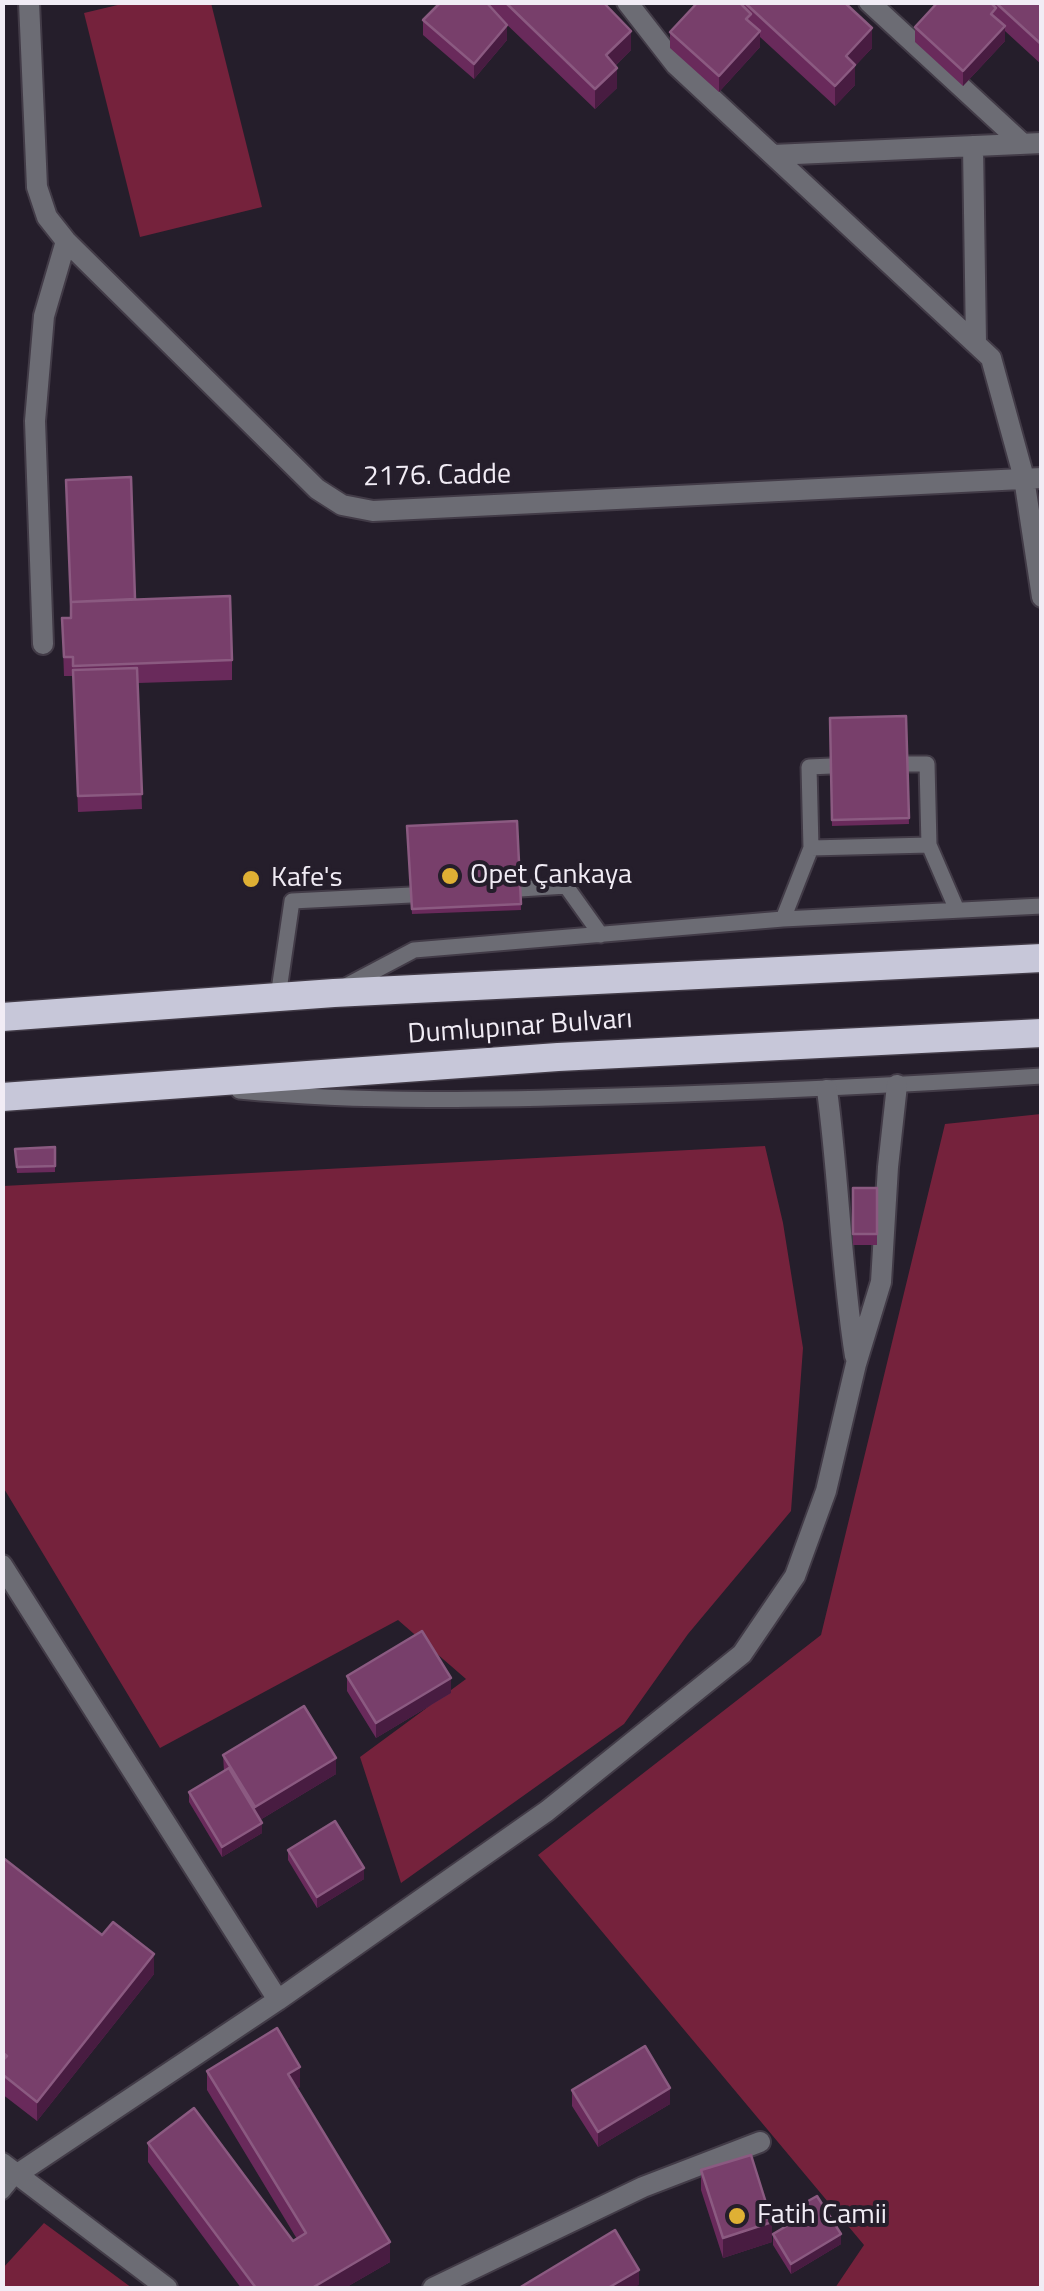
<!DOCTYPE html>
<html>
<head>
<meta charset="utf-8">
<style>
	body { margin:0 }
	#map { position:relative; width:1044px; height:2291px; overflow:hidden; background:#251e2b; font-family:"Titillium Web",sans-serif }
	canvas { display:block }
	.frame { position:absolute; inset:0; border:5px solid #f1ecf5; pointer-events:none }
</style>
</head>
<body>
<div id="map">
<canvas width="1044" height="2291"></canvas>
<div class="frame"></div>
</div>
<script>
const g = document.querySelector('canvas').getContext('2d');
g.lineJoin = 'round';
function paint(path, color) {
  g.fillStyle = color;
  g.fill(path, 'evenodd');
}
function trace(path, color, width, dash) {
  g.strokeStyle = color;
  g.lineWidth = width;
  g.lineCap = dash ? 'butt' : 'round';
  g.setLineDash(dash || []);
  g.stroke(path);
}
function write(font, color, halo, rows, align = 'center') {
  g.font = font + ' "Titillium Web",sans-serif';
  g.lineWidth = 8;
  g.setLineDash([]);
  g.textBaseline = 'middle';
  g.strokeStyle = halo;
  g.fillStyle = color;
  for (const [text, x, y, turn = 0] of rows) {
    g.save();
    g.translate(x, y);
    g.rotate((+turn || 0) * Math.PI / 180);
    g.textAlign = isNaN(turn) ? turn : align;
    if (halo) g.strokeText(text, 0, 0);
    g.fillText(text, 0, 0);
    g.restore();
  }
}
paint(new Path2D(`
	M126 3H211L262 207 140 237 84 13Z
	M1041 1114V2288H835L864 2245 538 1855 821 1635 945 1124Z
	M765 1146 783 1223 803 1348 791 1511 688 1634 624 1724 401 1883 360 1757 466 1679 398 1620 160 1748 3 1487V1186Z
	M44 2223 132 2288H3V2268Z`), '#75223c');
const service = new Path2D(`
	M907 764H927L929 845
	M811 848 809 767 831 766
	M520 889 566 886 601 935
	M783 919 811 848 929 845 957 910
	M346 986 414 950 783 919 1042 906
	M278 997 292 901 411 895
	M239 1091C366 1103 491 1100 618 1096 759 1092 900 1085 1042 1076
	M2 2192 16 2175`);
const minor = new Path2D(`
	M29 2 37 187 47 217 66 241 317 489 342 505 373 511 1042 478
	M627 2 676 65 991 358 1024 478 1042 597
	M869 2 1023 144
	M973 146 976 343
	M773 155 1042 143
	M43 644 35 421 44 316 66 241
	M827 1090C839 1179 841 1268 855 1356
	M2 1565 278 2000
	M2 2163 167 2288
	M16 2175 278 2000 547 1811 742 1654 795 1576 826 1491 856 1364 881 1282 888 1167 897 1085
	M433 2288 643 2187 760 2142`);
const trunk = new Path2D(`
	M2 1017 334 993 1042 958
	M2 1097 558 1057 1042 1033`);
trace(service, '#423b47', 19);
trace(minor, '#423b47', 24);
trace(trunk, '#423b47', 31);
trace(service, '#6c6c74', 15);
trace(minor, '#6c6c74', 20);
trace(trunk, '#c7c7d9', 28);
paint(new Path2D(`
	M441 2H603L631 50 615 66 617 88 595 109 502 20 507 40 474 79 423 35V20Z
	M698 2H844L872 48 855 66V85L835 106 760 37V47L719 92 670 48V32Z
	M938 2H1042V65L1005 31V41L963 86 915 42V27Z
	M66 495 135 599 232 660V680L138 683 142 809 78 812 73 676H64L62 618H71Z
	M906 716 909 824 832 826 830 718Z
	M517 821 521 910 412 914 407 826Z
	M55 1147V1172L17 1173 15 1149Z
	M853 1188H877V1245H853Z
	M347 1676 451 1693 376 1738 347 1691Z
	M223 1755 336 1774 260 1820 262 1833 222 1857 189 1802V1792L224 1771Z
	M288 1850 364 1879 317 1908 288 1860Z
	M2 1857 102 1935 154 1974 37 2121 2 2094Z
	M207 2071 300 2087 297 2088 390 2262 345 2288H241L148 2162V2143L293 2241 297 2239 207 2090Z
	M572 2090 670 2104 598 2147 572 2106Z
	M701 2170 772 2242 723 2258 701 2190Z
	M794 2209 841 2244 791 2274 773 2245V2234L795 2221Z`), '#692a5b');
paint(new Path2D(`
	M507 25V40L474 79V64Z
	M1005 26V41L963 86V71Z
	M872 28V48L855 66V85L835 106V86L846 56Z
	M631 31V50L606 74V55Z
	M760 31V47L719 92V76Z
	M617 68V88L595 109V89Z
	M451 1678V1693L376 1738V1723Z
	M336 1758V1774L255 1823V1807Z
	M262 1823V1833L222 1857V1847Z
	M364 1868V1879L317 1908V1897Z
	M154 1954V1974L37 2121V2102Z
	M300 2067V2087L288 2094V2074Z
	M670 2088V2104L598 2147V2132Z
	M772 2222V2242L723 2258V2238Z
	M841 2234V2244L791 2274V2264Z
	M390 2242V2262L345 2288H312Z
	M639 2270V2285L633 2288H608Z`), '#481c41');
const building = new Path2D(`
	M441 2H486L507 25 474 64 423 20Z
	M505 2H603L631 31 606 55 617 68 595 89Z
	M698 2H739L751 14 746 19 760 31 719 76 670 32Z
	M744 2H844L872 28 846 56 855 65 835 86Z
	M938 2H990L996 8 991 14 1005 26 963 71 915 27Z
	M995 2H1042V45Z
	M131 477 135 599 71 602V606L66 480Z
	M230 596 232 660 73 666V657H64L62 618H71V602Z
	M137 668 142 794 78 796 73 670Z
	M906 716 909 818 832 820 830 718Z
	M517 821 521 904 412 909 407 826Z
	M55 1147V1166L17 1167 15 1149Z
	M853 1188H877V1234H853Z
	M422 1631 451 1678 376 1723 347 1676Z
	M304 1706 336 1758 255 1807 223 1755Z
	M229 1768 262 1823 222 1847 189 1792Z
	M335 1821 364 1868 317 1897 288 1850Z
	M2 1857 102 1935 113 1922 154 1954 37 2102 2 2074V2061L7 2056 2 2052Z
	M277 2028 300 2067 288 2074 390 2242 312 2288H256L148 2143 194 2108 293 2241 306 2233 207 2071Z
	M645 2046 670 2088 598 2132 572 2090Z
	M751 2155 772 2222 723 2238 701 2170Z
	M817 2196 841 2234 791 2264 773 2234 800 2218 794 2209Z
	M615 2230 639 2270 608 2288H519Z`);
paint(building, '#783f6b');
trace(building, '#8b5a81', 2.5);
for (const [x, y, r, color] of [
	[450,876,10,"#dfb034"],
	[251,879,10,"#dfb034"],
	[737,2216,10,"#dfb034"]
]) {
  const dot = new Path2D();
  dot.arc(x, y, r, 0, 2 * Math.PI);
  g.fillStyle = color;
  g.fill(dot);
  trace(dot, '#251e2b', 4);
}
write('28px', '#f1ecf5', '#251e2b', [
	["2176. Cadde",437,477,-1],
	["Dumlupınar Bulvarı",520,1028,-4]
]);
write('28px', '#f1ecf5', '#251e2b', [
	["Opet Çankaya",470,876],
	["Kafe's",271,879],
	["Fatih Camii",757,2216]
], 'left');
</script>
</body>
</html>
